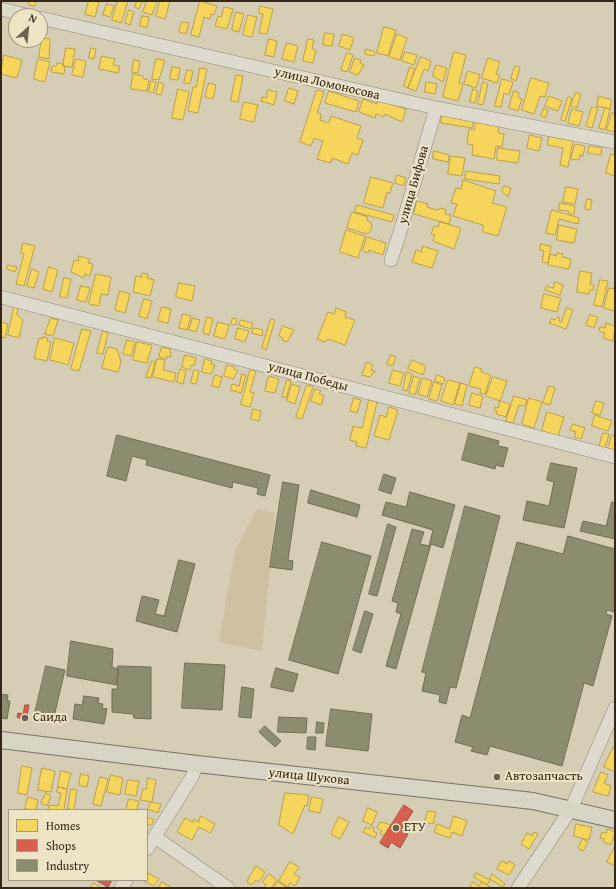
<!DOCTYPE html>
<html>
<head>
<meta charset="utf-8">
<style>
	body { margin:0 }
	#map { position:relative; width:616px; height:889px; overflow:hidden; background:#d5ceb4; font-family:"Gentium Book Plus",serif }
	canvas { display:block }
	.frame { position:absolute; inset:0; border:2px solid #342619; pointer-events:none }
	.legend { position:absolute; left:8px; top:809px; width:140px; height:72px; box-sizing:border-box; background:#ede4c6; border:1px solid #a39881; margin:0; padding:5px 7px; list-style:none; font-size:12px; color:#342619 }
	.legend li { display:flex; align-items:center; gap:8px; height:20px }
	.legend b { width:20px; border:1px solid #a39881 }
	.north { position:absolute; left:8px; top:8px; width:40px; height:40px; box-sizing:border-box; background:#ede4c6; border:1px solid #a39881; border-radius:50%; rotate:27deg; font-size:11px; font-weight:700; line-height:16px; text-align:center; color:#342619 }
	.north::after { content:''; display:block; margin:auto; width:14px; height:18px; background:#6c614f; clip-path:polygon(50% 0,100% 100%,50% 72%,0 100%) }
</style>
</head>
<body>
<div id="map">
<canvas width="616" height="889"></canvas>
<div class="frame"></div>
<ul class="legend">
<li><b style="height:11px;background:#f6d55c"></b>Homes</li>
<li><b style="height:11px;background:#d6604d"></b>Shops</li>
<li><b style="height:11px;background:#8c8c6e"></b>Industry</li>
</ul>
<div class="north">N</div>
</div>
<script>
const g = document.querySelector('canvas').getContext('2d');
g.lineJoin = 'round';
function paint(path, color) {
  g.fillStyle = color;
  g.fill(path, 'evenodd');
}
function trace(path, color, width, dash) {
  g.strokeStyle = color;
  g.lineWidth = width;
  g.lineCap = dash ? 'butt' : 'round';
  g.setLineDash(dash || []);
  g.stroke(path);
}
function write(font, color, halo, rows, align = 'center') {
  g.font = font + ' "Gentium Book Plus",serif';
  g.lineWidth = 4;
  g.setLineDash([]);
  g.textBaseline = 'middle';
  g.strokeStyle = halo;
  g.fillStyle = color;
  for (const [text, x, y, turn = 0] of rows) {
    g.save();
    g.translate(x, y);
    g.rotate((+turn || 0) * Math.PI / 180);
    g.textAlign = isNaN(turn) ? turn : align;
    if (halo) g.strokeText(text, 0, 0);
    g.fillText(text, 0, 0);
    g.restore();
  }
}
paint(new Path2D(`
	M257 509 275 513 262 651 219 642 235 551Z`), '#ccc1a0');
const homes = new Path2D(`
	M30 1H36L35 6 29 5Z
	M89 1 99 2 95 17 85 14Z
	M118 1H128L121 23 112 20Z
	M137 1H142L139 9 135 7Z
	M147 1H157L152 15 143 12Z
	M160 1H170L165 19 156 16Z
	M200 1 217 6 214 15 211 14 210 19 204 17 199 37 191 35Z
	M107 4 114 6 110 17 103 15Z
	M260 6 273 9 267 34 259 33 263 14 259 13Z
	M224 7 233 9 227 29 215 26 218 16 221 17Z
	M129 10 134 12 130 25 125 23Z
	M236 12 244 14 239 32 232 30Z
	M248 15 257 17 252 37 243 35Z
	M142 16 149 17 147 28 140 26Z
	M182 22 189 23 186 34 179 32Z
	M384 27 396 30 388 56 377 53Z
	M325 33 334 34 332 46 323 45Z
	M343 34 354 38 350 50 339 46Z
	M397 34 407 38 400 60 389 57Z
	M42 38 50 39 49 59 39 57Z
	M269 39 277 41 274 57 265 55Z
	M308 39 314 40 312 49 316 50 313 63 303 61Z
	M287 43 298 46 294 62 282 59Z
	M66 48 75 49 72 67 63 66Z
	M91 48 96 49 94 59 89 58Z
	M366 49 375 52 374 56 365 54Z
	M405 52 417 55 414 65 402 61Z
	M454 52 466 55 459 83 463 84 458 101 443 97Z
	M347 53 353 55 347 72 341 70Z
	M4 55 22 60 17 78 1 74Z
	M102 56 115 59 113 65 120 66 118 73 99 69Z
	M421 57 431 61 428 71 424 69 416 91 408 88Z
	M355 58 361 60 360 63 364 65 358 75 350 72Z
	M488 58 500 62 496 74 500 75 497 83 482 78Z
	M38 59 50 62 45 82 34 79Z
	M76 59 86 61 83 77 72 75Z
	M156 59 165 60 159 80 152 79Z
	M134 60 140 61 138 73 132 72Z
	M57 63 63 64V66H65L64 74 51 72 52 66H56Z
	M436 65 447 68 443 82 433 76Z
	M515 66 520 67 516 81 511 79Z
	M172 67 180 68 178 80 170 79Z
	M410 67 415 69 408 88 404 86Z
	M200 68 207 69 198 113 188 111 193 87H196Z
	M187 70 193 71 190 84 184 83Z
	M468 71 480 75 476 88 464 84Z
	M133 74 143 76 144 79 149 80 147 91 131 89Z
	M236 75 243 76 238 102 231 101Z
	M531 78 549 83 545 97 540 96 534 114 522 110Z
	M502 79 513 82 509 95 504 93 501 107 495 106Z
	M151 81 156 82 153 93 149 92Z
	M159 82 164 84 161 95 156 94Z
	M426 82 437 84 435 94 425 92Z
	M483 82 488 84 483 105 478 104Z
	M209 83 216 85 213 99 205 97Z
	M289 88 298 91 294 104 285 101Z
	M178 89 189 92 183 120 172 118Z
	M473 89 478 91 475 103 470 102Z
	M268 90 277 92 274 105 261 101 262 97 266 98Z
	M317 90 324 92 317 113 321 114 320 120 329 123 331 116 361 126 357 138 363 140 358 155 352 153 348 164 332 158 331 163 317 159 323 141 314 138 311 146 300 142Z
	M329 91 359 101 356 112 325 103Z
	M514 91 519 93 518 97 522 99 518 111 509 108Z
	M576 92 581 94 577 108 571 106Z
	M549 96 562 101 558 111 545 106Z
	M599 96 612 100 610 109 597 106Z
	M568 97 572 98 565 121 561 120Z
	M363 99 377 104 378 100 406 109 402 122 385 114 384 117 376 114 375 118 359 112Z
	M244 102 258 105 254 122 240 119Z
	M592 107 598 108 592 128 586 126Z
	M544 108 548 110 545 118 541 116Z
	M605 108 610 109 605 130 599 128Z
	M572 109 583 112 579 126 568 123Z
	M442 113 474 119 472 128 441 123Z
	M612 113 615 114V132L607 130Z
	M476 122 499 126 498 133 504 134 502 147 496 146 494 159 472 155 473 145 467 144 469 129 474 130Z
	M530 135 542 138 539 151 527 148Z
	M549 136 573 141 568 167 560 165 563 148 548 145Z
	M575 144 585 146 583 156 580 155 579 160 571 159Z
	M589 146 602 148 601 155 588 153Z
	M498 148 520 151 518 163 497 160Z
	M434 151 449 155 448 162 433 159Z
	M611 154 615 155V176L606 173Z
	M451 156 465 158 462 176 448 174Z
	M466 171 500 176 499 184 465 179Z
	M397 175 406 178 404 186 395 183Z
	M371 177 393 183 390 193 387 192 383 208 364 203Z
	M463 180 496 191 492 203 507 207 498 236 483 232V225L453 216 457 204 451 203 456 188 461 189Z
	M504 186 511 188 508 197 502 191Z
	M566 187 578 189 575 204 563 202Z
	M587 199 592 200 590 210 585 209Z
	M417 201 428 204 427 207 437 210 441 208 446 210 445 214 451 215 449 224 414 214Z
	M560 203 575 206 574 215 568 213 569 211 559 210Z
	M357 205 394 215 392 222 355 212Z
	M552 210 579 218 578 224 559 219 555 235 546 233Z
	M352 212 368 217 367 220 370 222 372 226 370 232 367 234 347 228Z
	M440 222 461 228 454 249 433 241 435 235 431 234 434 226 438 227Z
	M559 225 577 229 574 243 557 240Z
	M346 230 365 236 358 258 340 252Z
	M367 237 386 243 383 255 369 250 368 253 363 251Z
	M23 243 35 246 24 286 16 284 24 254 21 253Z
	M541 244 551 246 548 263 542 262 544 251 540 250Z
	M423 246 438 251 432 268 412 262 416 250 421 252Z
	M557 253 563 254 562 257 571 259 569 269 548 265 550 254 556 256Z
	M79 256 90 259 88 263 93 264 90 276 85 274 84 278 71 272 74 260 78 261Z
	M8 265 17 267 15 272 7 269Z
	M49 267 58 270 52 292 43 289Z
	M32 269 39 272 34 288 27 286Z
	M580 271 592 273 590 284 594 285 593 290H590L589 294 577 292Z
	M142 273 148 274 147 278 154 280 150 296 133 292 136 276 141 277Z
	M96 274 111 277 108 295 101 294 99 306 89 304Z
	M64 278 71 279 67 298 60 297Z
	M600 280 608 281 602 307 594 305Z
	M555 282 563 285 560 295 545 290 546 286 553 288Z
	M179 283 195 286 192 301 176 297Z
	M81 286 90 288 86 302 77 300Z
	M609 288 615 289V311L604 308Z
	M120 291 130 294 125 313 115 310Z
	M544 294 561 298 557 312 541 308Z
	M144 299 152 301 147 319 139 316Z
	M14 307 18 308 17 315 23 320 19 338 8 335Z
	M162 307 171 309 168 323 158 321Z
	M336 308 346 312 345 317 355 320 345 345 328 339 325 342 317 339 328 312 334 314Z
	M567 308 573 310 566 329 549 323 551 319 555 320 557 317 560 318 559 321 561 322Z
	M183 314 191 316 187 330 179 328Z
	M590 315 598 317 594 328 586 325Z
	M207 317 213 319 209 335 203 333Z
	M51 318 58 320 53 336 45 334Z
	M193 318 200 320 196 332 189 330Z
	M233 318 237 319 236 325 231 324Z
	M271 319 275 320 266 350 262 348Z
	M241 320 253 323 251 329 239 325Z
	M1 322 8 324 5 338 1 337Z
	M218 322 229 325 225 339 214 336Z
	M606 323 615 326 613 341 603 338 605 333 599 331 600 327 605 328Z
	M283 326 294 330 287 342 282 340 283 338 279 336Z
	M238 328 249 331 245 342 235 339Z
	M254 328 263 330 262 336 252 333Z
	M82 329 91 331 79 371 71 369Z
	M103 331 108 333 103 354 97 353Z
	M43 337 48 338 47 341 51 342 47 361 34 358 39 338 42 339Z
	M55 338 74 343 68 365 50 360Z
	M127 340 135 342 131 356 123 354Z
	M137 342 152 345 147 363 133 360Z
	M108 347 117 349 121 362 118 372 102 368Z
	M162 347 170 349 171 357 167 356V359L159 357Z
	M185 355 196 358 194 366 191 365 190 370 182 367Z
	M391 355 396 357 393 366 387 364Z
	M157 359 165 360 163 370 176 373 174 382 153 377Z
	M205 359 212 361 211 364 215 365 211 374 202 372Z
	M412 360 426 366 423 375 408 369Z
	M152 361 155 362 151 378 146 377Z
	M367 362 373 365 371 370 375 371 370 377 362 375Z
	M227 365 235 367 234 369 238 371 233 379 224 376Z
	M475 367 482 369 481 372 491 375 485 394 480 393 481 389 469 386Z
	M180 369 186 371 183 384 177 382Z
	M194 370 199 371 196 384 191 383Z
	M250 370 256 371 250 392 254 393 250 407 241 405Z
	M393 370 404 373 400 386 389 383Z
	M407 372 412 374 407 391 403 390Z
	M242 374 246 375 241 393 230 390 232 384 239 386Z
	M215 375 222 377 219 388 212 386Z
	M437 375 445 378 443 384 435 381Z
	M269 376 279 379 275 393 265 391Z
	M414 376 420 378 415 395 409 393Z
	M493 377 507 381 500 401 486 396Z
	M423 378 432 381 427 397 418 394Z
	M287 380 291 381 286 398 282 397Z
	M448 380 460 383 453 405 441 401Z
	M434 382 442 385 437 401 429 399Z
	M461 383 467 385 462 406 455 404Z
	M292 384 300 387 295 404 287 401Z
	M307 385 313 387 302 419 296 417Z
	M549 386 555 388 550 405 543 403Z
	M315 389 321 391 319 394 324 396 321 405 311 401Z
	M472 393 483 396 480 408 469 405Z
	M514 396 527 400 525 406 519 405 513 423 506 421Z
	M354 398 361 400 357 413 350 411Z
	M529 398 542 402 534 428 522 424Z
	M369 400 377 402 366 448 356 446 357 442 350 440 353 426 362 428Z
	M500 401 510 404 506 417 496 414 497 411 494 410 495 407 498 408Z
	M596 401 604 403 600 415 592 413Z
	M389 407 398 410 389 440 374 436 380 415 386 417Z
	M253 409 261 411 259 421 251 419Z
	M547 412 564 417 558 436 542 431Z
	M595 415 612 421 608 431 592 426Z
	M573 424 585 428 581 439 574 437 576 432 570 430Z
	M603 433 609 434 605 448 599 447Z
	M612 435 615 436V451L608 448Z
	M614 746H615V772L604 767Z
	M22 766 32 768 27 795 18 793Z
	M42 768 55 771 51 792 38 790Z
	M61 771 71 773 67 789 58 787Z
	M601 772 608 775 604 783 611 786 608 796 593 792Z
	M81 774 89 776 87 787 79 785Z
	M111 775 123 778 120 795 107 792Z
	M100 777 108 779 101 806 93 804Z
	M148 778 156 780 152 802 140 800 143 789H146Z
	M128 780 139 781 136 796 125 794Z
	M58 787 67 789 64 810H48L49 805 58 806 61 793 57 792Z
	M71 789 77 790 74 810 68 809Z
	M46 793 51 796 47 806 41 803Z
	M285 793 309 795 307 806 305 805 293 834 279 825Z
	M28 797 38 800 36 810 25 809Z
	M312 797 323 799 320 813 309 811Z
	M129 799 139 801 137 810H126Z
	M151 802 161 804 158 813 148 809Z
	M368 808 377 812 372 825 363 821Z
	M428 811 436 812 433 824 425 822Z
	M201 816 215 824 210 833 199 827 192 840 177 832 185 818 193 822 194 819 198 822Z
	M454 816 467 821 462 836 452 832 450 838 434 832 437 824 449 829Z
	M147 817 154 820 151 826 147 824Z
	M339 817 349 822 340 839 331 834Z
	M381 822 391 825 384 836 380 834 382 831 377 828Z
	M576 824 592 827 589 840 574 836Z
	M371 826 374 828 373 831 377 833 375 838 363 832 366 827 369 829Z
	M607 829 615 832 611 845 603 842 604 839 600 838 602 832 606 833Z
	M534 832 538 834 529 849 521 844 527 833 532 836Z
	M583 839 588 842 583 851 578 848Z
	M615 846V866L607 862Z
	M502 861 507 864 509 861 515 865 509 875 497 869Z
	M290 862 299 867 294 874 300 877 295 886 290 883 288 887 279 881Z
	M256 866 265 872 259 882 256 880 252 885 247 882Z
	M148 873 159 879 154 886 144 881 147 880Z
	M476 873 490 880 487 885 474 877Z
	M269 874 277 880 271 888H264L266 885 263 882Z
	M492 874 505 884 503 887 490 879Z
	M162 882 171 887V888H158Z
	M278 882 288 888H274Z
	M473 882 479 886 482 882 492 888H474L470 886Z
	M94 883 101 888H90Z`);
paint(homes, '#f6d55c');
trace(homes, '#bca048', 1);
const shops = new Path2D(`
	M25 705H29L26 721 17 717 18 713 23 714Z
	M404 805 413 811 401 830 408 834 400 848 391 842 388 848 380 843Z
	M96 880H112L108 887Z`);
paint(shops, '#d6604d');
trace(shops, '#a54f3d', 1);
const industry = new Path2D(`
	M469 433 499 441 498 446 508 448 503 467 496 465 495 469 462 460Z
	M117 435 270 475 265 496 257 494 258 488 233 482 232 488 146 465 147 460 132 456 126 481 107 476Z
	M551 463 577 468 564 528 523 520 527 501 549 506 554 482 547 480Z
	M384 474 396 478 391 494 379 490Z
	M283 482 299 485 288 560 293 561 292 570 270 567Z
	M311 490 360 505 357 517 308 503Z
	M410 492 455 505 443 548 431 544 396 669 386 666 401 614 396 612 398 603 392 601 412 529 424 532 420 544 429 546 433 530 382 515 386 502 406 507Z
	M612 502 615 503V539L580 531 583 521 606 526Z
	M465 506 500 516 456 688 450 687 446 704 439 702 440 695 422 691 426 673 422 672Z
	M388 524 396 527 377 596 369 594Z
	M568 536 615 549V612L607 610 606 614 612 616 593 686 584 683 562 766 490 746 487 755 471 751 473 747 455 742 462 715 470 718 517 542 563 554Z
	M322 542 371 556 338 674 289 660Z
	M179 560 195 564 177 632 136 621 142 596 159 600 155 614 164 616Z
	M365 611 373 614 361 653 353 650Z
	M71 641 113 649 112 667 118 669 117 685 67 676Z
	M185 663 225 665 222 710 182 708Z
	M46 666 65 670 54 717 35 713Z
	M118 666 151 667V719L134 718 133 714 112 712V689H117Z
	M276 668 298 674 293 692 271 687Z
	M242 687 254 689 251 718 239 717Z
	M1 694 8 695 7 701H10L7 719 1 718Z
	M84 696 99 698 98 703 103 704 102 708 107 709 104 724 73 719 75 704 82 705Z
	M331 709 372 714 368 751 326 746Z
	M279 717 307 718 306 733 278 732Z
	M317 722 324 723 323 733H316Z
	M265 726 281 741 275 747 259 732Z
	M308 737H316L315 750 307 749Z`);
paint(industry, '#8c8c6e');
trace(industry, '#726d54', 1);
const minor = new Path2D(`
	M1 9 31 16
	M40 18 436 108 615 142
	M391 260 401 229 436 108
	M1 297 615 457
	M155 837 228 888
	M147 849 192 777 197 764
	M121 888 126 880
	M518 888 571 809 615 708`);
const major = new Path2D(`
	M1 740 197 764 533 801 615 820`);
trace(minor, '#8e8879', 14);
trace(major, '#787264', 18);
trace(minor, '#dedbce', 13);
trace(major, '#d9d5c6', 16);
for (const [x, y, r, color] of [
	[25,718,4,"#6c614f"],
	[497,777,4,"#6c614f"],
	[396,828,4,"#6c614f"]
]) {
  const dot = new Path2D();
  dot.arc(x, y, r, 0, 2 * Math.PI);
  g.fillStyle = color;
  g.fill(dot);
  trace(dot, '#ede4c6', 1.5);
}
write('13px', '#342619', '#ede4c6', [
	["улица Ломоносова",327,84,13],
	["улица Бифова",414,185,-74],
	["улица Победы",308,377,15],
	["улица Шукова",309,777,6]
]);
write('13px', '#342619', '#ede4c6', [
	["Саида",33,718],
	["Автозапчасть",505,777],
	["ЕТУ",404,828]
], 'left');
</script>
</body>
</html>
